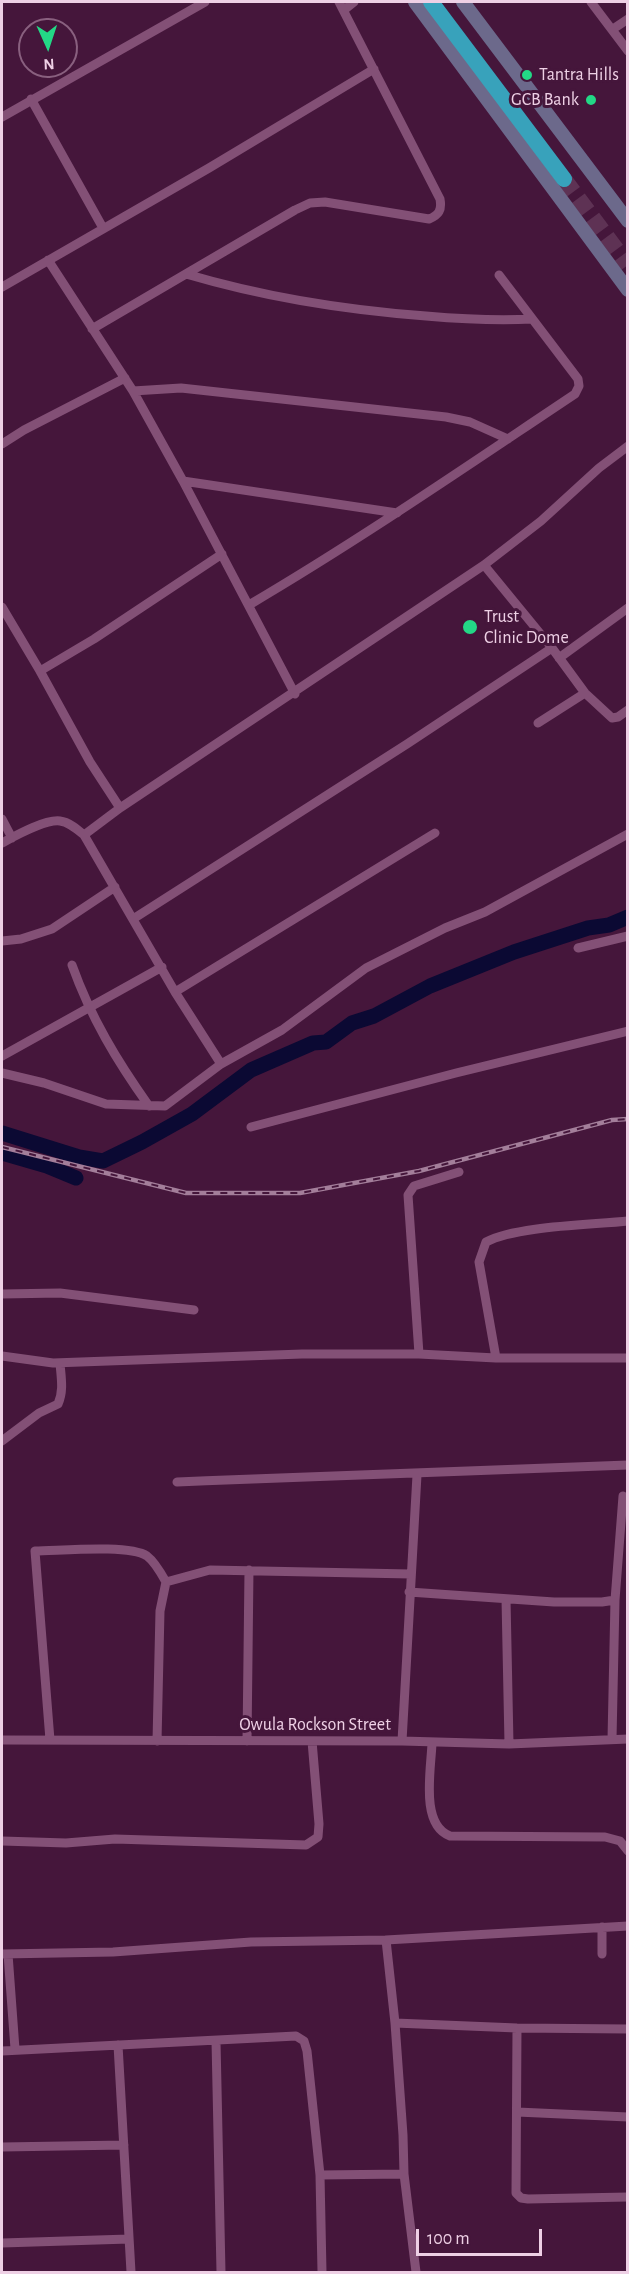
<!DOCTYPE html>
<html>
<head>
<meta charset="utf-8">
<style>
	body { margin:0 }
	#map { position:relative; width:629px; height:2274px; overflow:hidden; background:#45163b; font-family:"Alegreya Sans",sans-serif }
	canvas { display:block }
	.frame { position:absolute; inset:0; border:3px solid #eed0e5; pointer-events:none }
	.north { position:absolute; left:18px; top:18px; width:60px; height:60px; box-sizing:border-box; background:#45163b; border:2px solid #89607f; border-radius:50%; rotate:177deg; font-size:16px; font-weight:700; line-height:24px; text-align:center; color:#eed0e5 }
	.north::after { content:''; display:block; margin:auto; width:21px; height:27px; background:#23d886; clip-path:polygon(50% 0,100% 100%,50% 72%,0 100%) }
	.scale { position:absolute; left:416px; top:2229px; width:126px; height:27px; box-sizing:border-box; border:3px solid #eed0e5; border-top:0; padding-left:8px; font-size:18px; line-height:21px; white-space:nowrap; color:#eed0e5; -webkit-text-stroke:4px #45163b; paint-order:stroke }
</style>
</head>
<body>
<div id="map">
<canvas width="629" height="2274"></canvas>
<div class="frame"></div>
<div class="north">N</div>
<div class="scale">100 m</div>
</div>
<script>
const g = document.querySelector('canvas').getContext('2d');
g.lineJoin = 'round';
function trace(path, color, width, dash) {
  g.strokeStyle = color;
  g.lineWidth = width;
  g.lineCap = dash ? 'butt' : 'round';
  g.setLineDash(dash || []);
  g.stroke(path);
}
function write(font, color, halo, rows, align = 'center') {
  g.font = font + ' "Alegreya Sans",sans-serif';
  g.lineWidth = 6;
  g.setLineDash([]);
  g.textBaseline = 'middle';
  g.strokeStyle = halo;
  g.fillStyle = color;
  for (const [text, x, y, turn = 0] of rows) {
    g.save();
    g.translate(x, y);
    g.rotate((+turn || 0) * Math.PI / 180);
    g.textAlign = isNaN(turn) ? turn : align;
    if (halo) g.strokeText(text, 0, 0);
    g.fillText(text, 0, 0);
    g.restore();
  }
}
trace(new Path2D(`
	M2 1133 79 1157 103 1161 142 1142 192 1114 251 1070 313 1043 326 1042 352 1023 374 1016 430 986 514 952 588 928 609 925 628 917
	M2 1153 47 1166 76 1178`), '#0b0933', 15);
trace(new Path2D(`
	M564 179 628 265`), '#5e3254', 16, [16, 8]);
trace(new Path2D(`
	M591 2 628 51
	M344 10 354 2
	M613 29 628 19
	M31 99 103 228
	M2 117 205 2
	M48 260 133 391 183 481 295 694
	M186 274C264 297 345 310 426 316 461 319 497 321 532 319
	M2 287 209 168 374 69
	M92 329 295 210 310 203 325 202 429 219C439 215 442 210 440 199L339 2
	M133 391 181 388 446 417 470 422 508 439
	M2 444 24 430 125 378
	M183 481 397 513
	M484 565 552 648 585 693 612 718 618 717 628 710
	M249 605C361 539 467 466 575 394L579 386 578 379 499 275
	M2 607 40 671 90 762 120 808
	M559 658 628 608
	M40 671 94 639 222 554
	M538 723 585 693
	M2 819 12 838
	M84 835 120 808 484 565 541 521 599 468 628 446
	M2 843C15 836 45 819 60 821 69 822 77 829 84 835L175 992 221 1064
	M133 919 407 744 552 648
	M2 941 21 939 52 929 115 887
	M578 948 628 936
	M72 965C91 1018 117 1061 149 1106
	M175 992 435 833
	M2 1056 162 967
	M2 1073 44 1083 106 1104 165 1106 221 1064 282 1030 366 968 445 928 485 912 628 834
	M251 1127 456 1073 628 1031
	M2 1294 60 1293 194 1310
	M419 1354 408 1195 414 1186 459 1172
	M2 1356 53 1363 302 1354H419L496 1358H628
	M496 1358 479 1262 486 1242C516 1226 591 1225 628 1221
	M2 1441 39 1413 58 1404C64 1391 61 1377 60 1363
	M177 1482C327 1476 477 1472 628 1465
	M409 1592 554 1602H602L615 1600
	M506 1599 509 1744
	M612 1739 615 1600 623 1496
	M2 1740 402 1741 509 1744 628 1739
	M50 1740 35 1551C58 1551 129 1544 147 1556 155 1562 161 1573 166 1582
	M157 1741 160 1611 166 1582 210 1570 411 1574
	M247 1741 249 1570
	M402 1741 417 1475
	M432 1743C431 1770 420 1825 450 1836L605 1837 620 1841 628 1851
	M2 1841 66 1843 115 1839 306 1845 318 1837 319 1824 312 1741
	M386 1940 395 2023 403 2135 404 2174 416 2272
	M2 1954 113 1952 251 1942 386 1940 628 1926
	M8 1954 15 2049
	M602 1954V1927
	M395 2023 517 2028 628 2029
	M517 2028 516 2193 521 2198 528 2199 628 2197
	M216 2041 221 2272
	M118 2045 131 2272
	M2 2051 296 2036 304 2041 307 2051 320 2175 322 2272
	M517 2112 628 2117
	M2 2147 124 2145
	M320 2175 404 2174
	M2 2243 129 2239`), '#835076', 9);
trace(new Path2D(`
	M415 2 628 290
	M463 2 628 221`), '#6c698b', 14);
trace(new Path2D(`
	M431 2 564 179`), '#38a2bb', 16);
const rail = new Path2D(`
	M2 1147 186 1193H300L419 1171 612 1120 628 1119`);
trace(rail, '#a37e9a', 4.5);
trace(rail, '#45163b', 2, [7]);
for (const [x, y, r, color] of [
	[527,75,6,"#23d886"],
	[591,100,6,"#23d886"],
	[470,627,8,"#23d886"]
]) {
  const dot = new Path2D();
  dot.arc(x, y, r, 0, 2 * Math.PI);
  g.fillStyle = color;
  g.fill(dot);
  trace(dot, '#45163b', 2);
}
write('18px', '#eed0e5', '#45163b', [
	["Tantra Hills",539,75],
	["GCB Bank",579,100,"right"],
	["Trust",484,617],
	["Clinic Dome",484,638]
], 'left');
write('18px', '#eed0e5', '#45163b', [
	["Owula Rockson Street",315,1725]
]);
</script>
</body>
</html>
